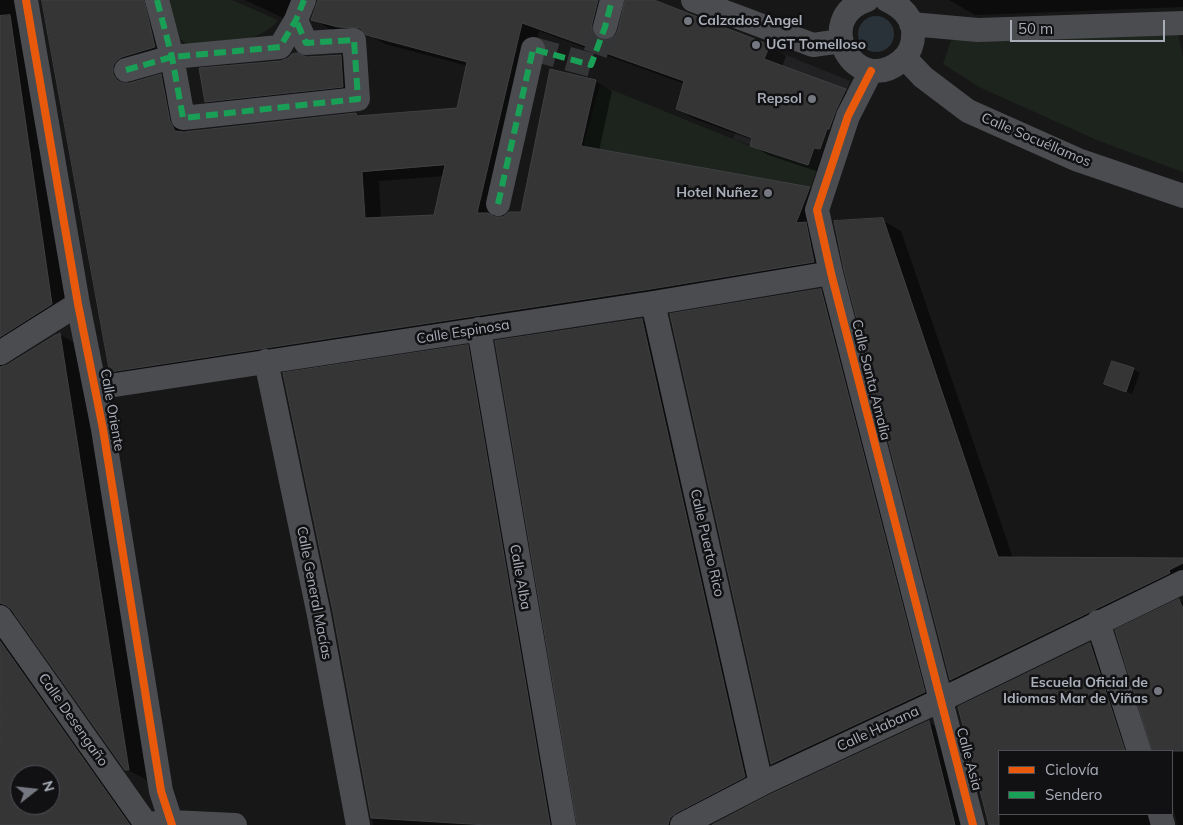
<!DOCTYPE html>
<html>
<head>
<meta charset="utf-8">
<style>
	body { margin:0 }
	#map { position:relative; width:1183px; height:825px; overflow:hidden; background:#171717; font-family:Mulish,sans-serif }
	canvas { display:block }
	.legend { position:absolute; left:998px; top:750px; width:175px; height:65px; box-sizing:border-box; background:#111113; border:1px solid #4d4f55; margin:0; padding:6px 9px; list-style:none; font-size:15px; color:#a8adb8 }
	.legend li { display:flex; align-items:center; gap:10px; height:25px }
	.legend b { width:25px; border:1px solid #4d4f55 }
	.north { position:absolute; left:10px; top:765px; width:50px; height:50px; box-sizing:border-box; background:#111113; border:1px solid #4d4f55; border-radius:50%; rotate:74deg; font-size:14px; font-weight:700; line-height:20px; text-align:center; color:#a8adb8 }
	.north::after { content:''; display:block; margin:auto; width:18px; height:22px; background:#757880; clip-path:polygon(50% 0,100% 100%,50% 72%,0 100%) }
	.scale { position:absolute; left:1010px; top:20px; width:155px; height:22px; box-sizing:border-box; border:2px solid #a8adb8; border-top:0; padding-left:6px; font-size:15px; line-height:18px; white-space:nowrap; color:#a8adb8; -webkit-text-stroke:4px #111113; paint-order:stroke }
</style>
</head>
<body>
<div id="map">
<canvas width="1183" height="825"></canvas>
<ul class="legend">
<li><b style="height:6px;background:#e8590c"></b>Ciclovía</li>
<li><b style="height:6px;background:#1a9f57"></b>Sendero</li>
</ul>
<div class="north">N</div>
<div class="scale">50 m</div>
</div>
<script>
const g = document.querySelector('canvas').getContext('2d');
g.lineJoin = 'round';
function paint(path, color) {
  g.fillStyle = color;
  g.fill(path, 'evenodd');
}
function trace(path, color, width, dash) {
  g.strokeStyle = color;
  g.lineWidth = width;
  g.lineCap = dash ? 'butt' : 'round';
  g.setLineDash(dash || []);
  g.stroke(path);
}
function write(font, color, halo, rows, align = 'center') {
  g.font = font + ' Mulish,sans-serif';
  g.lineWidth = 5;
  g.setLineDash([]);
  g.textBaseline = 'middle';
  g.strokeStyle = halo;
  g.fillStyle = color;
  for (const [text, x, y, turn = 0] of rows) {
    g.save();
    g.translate(x, y);
    g.rotate((+turn || 0) * Math.PI / 180);
    g.textAlign = isNaN(turn) ? turn : align;
    if (halo) g.strokeText(text, 0, 0);
    g.fillText(text, 0, 0);
    g.restore();
  }
}
paint(new Path2D(`
	M769 48 850 81 817 168 733 139Z`), '#212123');
paint(new Path2D(`
	M166 0H232L278 20C262 42 219 46 193 48L180 39 172 23Z
	M981 31 1178 32 1183 57V172L1099 141 981 88 943 64 951 41Z
	M600 85 750 146 817 168 811 187 583 147Z`), '#1d241e');
paint(new Path2D(`
	M858 34a18 18 0 1 1 36 0a18 18 0 1 1-36 0Z`), '#2a3239');
paint(new Path2D(`
	M0 0H24L70 314 6 358 4 367 60 335 79 345 147 780 126 769 16 614 11 616 140 825H0ZM20 775H50V805H20Z
	M43 0H164L172 57 130 76V85L161 76 178 86 187 133 356 114 361 117 458 110 468 66 385 44 372 37 357 36 330 29 313 19 319 0H620L608 34 609 42 616 37 626 0H651L769 46 786 56 782 67 846 91 863 100 825 174 768 155 751 145 753 140 695 119 677 109 685 84 539 31 495 219 522 213 595 81 612 91 599 151 810 188 827 198 831 271 128 381 111 371ZM444 176 436 216 381 219 379 181Z
	M245 0H307L296 24Z
	M949 0H1183V7L975 15Z
	M341 56 360 67 362 97 225 112 206 101 282 62 307 58Z
	M882 220 901 231 1013 558 1183 559V586L970 690 951 680 846 270Z
	M821 290 827 294 931 696 778 767 772 764Z
	M642 320 658 329 761 786 688 825H579Z
	M468 346 484 356 564 825H373L334 612Z
	M1133 369 1140 373 1132 394 1106 384Z
	M1179 600 1183 603V825H1177L1174 809 1172 810V751H1154L1153 747Z
	M1090 644 1106 653 1137 751H999V814H1166L1162 825H990L960 708Z
	M929 722 944 732 969 825H715Z`), '#0007');
const building = new Path2D(`
	M42 0H144L155 47 122 57 117 60 113 66V74L117 80 123 83H130L161 74 170 121 175 131 184 132 356 113 357 116 457 108 467 62 366 35 360 28 338 27 311 20 318 0H598L592 24V30L595 36 602 40H609L615 36 618 30 625 0H654L770 45 764 59 846 89 836 110 829 129H827L820 149 814 148 808 165 750 146 752 138 676 109 684 81 522 23 477 213H488L495 217H503L509 212H521L550 69 596 80 581 146 810 187 796 223 806 222 814 262 651 289 110 372ZM445 165 434 215 365 218 362 172Z
	M10 15 52 304 0 337V16Z
	M297 53 307 57 341 55 343 87 205 102 199 68 281 61 288 58 292 54Z
	M883 218 998 557 1183 558V563L1169 570 1170 573 950 680 844 270 834 221Z
	M821 289 925 692 771 764 670 314Z
	M642 319 745 777 676 813 670 818 668 825H577L495 341Z
	M60 333 129 770H125L11 609 6 605 0 603V367L7 365 57 334V335Z
	M468 345 550 825H487L371 818 333 612 283 373Z
	M1112 361 1134 368 1126 392 1104 384Z
	M1179 599 1183 609V751H1152L1115 630Z
	M0 641 130 825H0ZM20 775H50V805H20Z
	M1090 643 1125 751H999V825H989L958 707Z
	M929 721 955 825H712L767 796Z`);
paint(building, '#353536');
trace(building, '#3f4043', 1);
trace(new Path2D(`
	M533 49 591 65 605 27`), '#343537', 24, [24, 12]);
trace(new Path2D(`
	M26 0 78 304 103 429 161 791 172 825
	M157 0 172 57 183 118 358 99 354 40 306 43 296 20
	M693 0 813 45 841 41
	M867 0C811 18 855 99 901 61 910 54 914 42 913 30 911 15 900 6 887 0
	M911 24 978 30 1183 23
	M605 27 612 0
	M905 58 923 77 968 111 1078 160 1183 196
	M126 70 172 57 280 47 296 20 304 0
	M871 71 848 116 817 210 831 273 973 825
	M498 204 533 49
	M653 303 761 784
	M479 329 564 825
	M0 353 78 304
	M266 361 319 615 358 825
	M95 388 653 303 831 273
	M0 617 146 824 171 822 235 825
	M1098 622 1139 751
	M1160 814 1163 825
	M682 825 761 784 941 700 1183 582`), '#4b4c50', 24);
trace(new Path2D(`
	M157 0 172 57 183 118 358 99 354 40 306 43 296 20
	M126 70 172 57 280 47 296 20 304 0
	M498 204 533 49 591 65 605 27 612 0`), '#1a9f57', 6, [12, 6]);
trace(new Path2D(`
	M26 0 78 304 103 429 161 791 172 825
	M871 71 848 116 817 210 831 273 973 825`), '#e8590c', 8);
for (const [x, y, r, color] of [
	[688,21,5,"#757880"],
	[756,45,5,"#757880"],
	[812,99,5,"#757880"],
	[768,193,5,"#757880"],
	[1158,691,5,"#757880"]
]) {
  const dot = new Path2D();
  dot.arc(x, y, r, 0, 2 * Math.PI);
  g.fillStyle = color;
  g.fill(dot);
  trace(dot, '#111113', 2);
}
write('bold 14px', '#a8adb8', '#111113', [
	["Calzados Angel",698,21,"left"],
	["UGT Tomelloso",766,45,"left"],
	["Repsol",802,99],
	["Hotel Nuñez",758,193],
	["Escuela Oficial de",1148,683],
	["Idiomas Mar de Viñas",1148,699]
], 'right');
write('14px', '#a8adb8', '#111113', [
	["Calle Socuéllamos",1036,140,23],
	["Calle Espinosa",463,332,-9],
	["Calle Santa Amalia",871,380,76],
	["Calle Oriente",112,410,80],
	["Calle Puerto Rico",707,543,77],
	["Calle Alba",520,577,80],
	["Calle General Macías",314,593,79],
	["Calle Desengaño",73,720,55],
	["Calle Habana",878,729,-25],
	["Calle Asia",969,759,75]
]);
</script>
</body>
</html>
